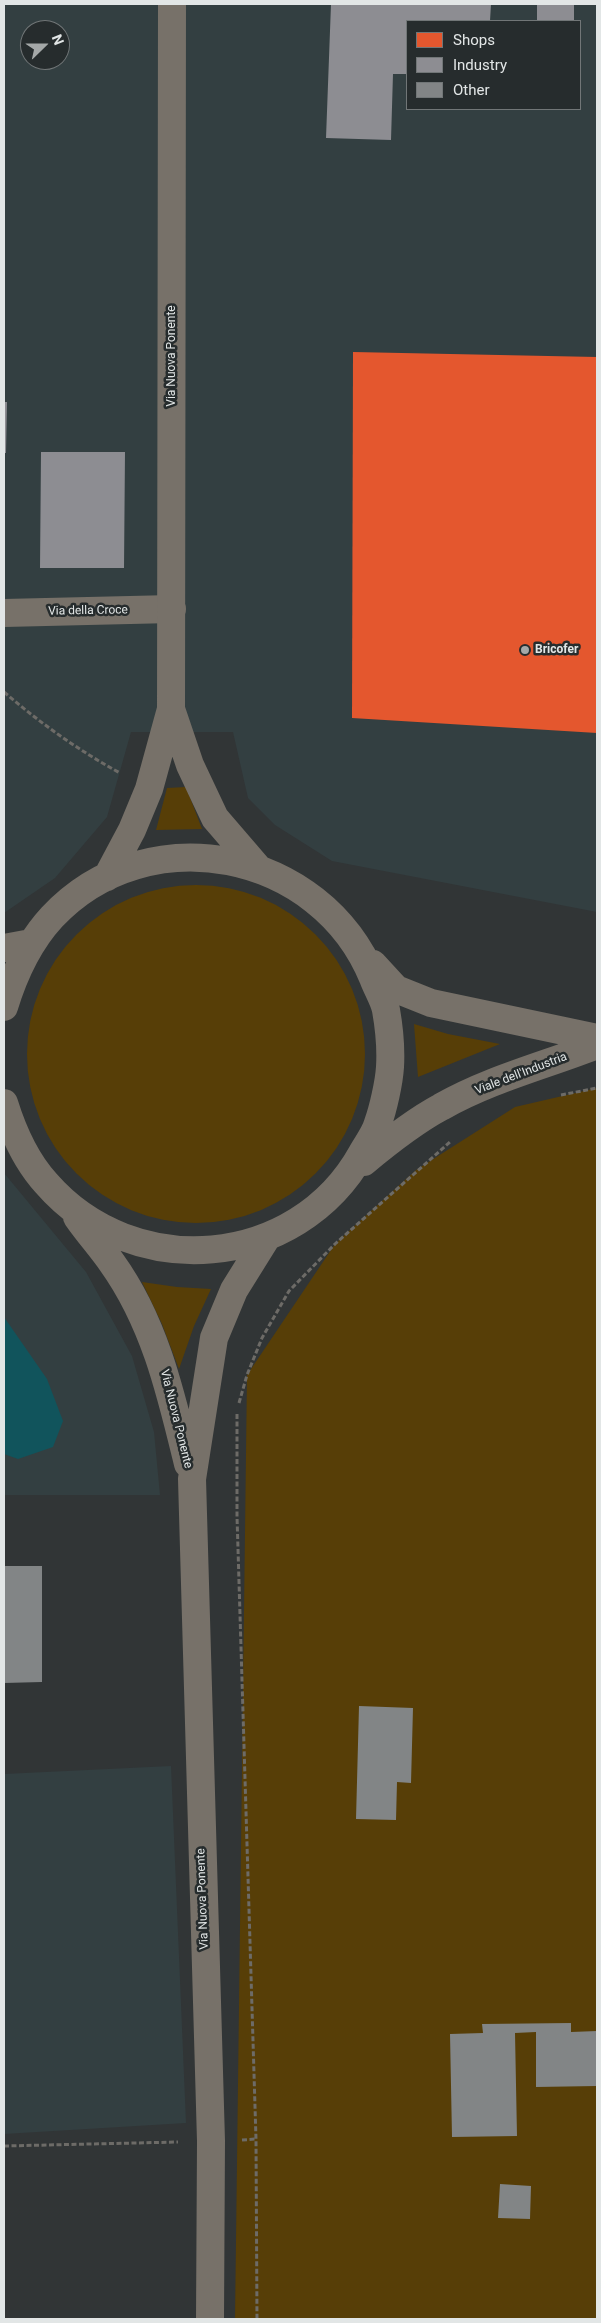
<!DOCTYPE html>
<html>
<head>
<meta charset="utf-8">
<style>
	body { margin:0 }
	#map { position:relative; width:601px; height:2323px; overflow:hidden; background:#313536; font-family:Roboto,sans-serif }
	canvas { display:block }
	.frame { position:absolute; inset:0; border:5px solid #e2e6e6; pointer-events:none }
	.legend { position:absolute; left:406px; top:20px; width:175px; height:90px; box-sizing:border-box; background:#262c2d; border:1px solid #717677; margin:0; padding:6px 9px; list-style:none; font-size:15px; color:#e2e6e6 }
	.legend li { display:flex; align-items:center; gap:10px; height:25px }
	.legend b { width:25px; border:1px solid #717677 }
	.north { position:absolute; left:20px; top:20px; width:50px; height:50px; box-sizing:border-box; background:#262c2d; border:1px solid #717677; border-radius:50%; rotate:68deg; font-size:14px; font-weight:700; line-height:20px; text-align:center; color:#e2e6e6 }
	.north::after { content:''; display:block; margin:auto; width:18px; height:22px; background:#a4a8a8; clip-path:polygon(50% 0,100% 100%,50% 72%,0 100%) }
</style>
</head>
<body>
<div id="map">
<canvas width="601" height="2323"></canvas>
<div class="frame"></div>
<ul class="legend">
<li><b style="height:14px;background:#e4572e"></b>Shops</li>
<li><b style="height:14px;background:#8d8d92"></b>Industry</li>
<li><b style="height:14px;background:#828586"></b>Other</li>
</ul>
<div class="north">N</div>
</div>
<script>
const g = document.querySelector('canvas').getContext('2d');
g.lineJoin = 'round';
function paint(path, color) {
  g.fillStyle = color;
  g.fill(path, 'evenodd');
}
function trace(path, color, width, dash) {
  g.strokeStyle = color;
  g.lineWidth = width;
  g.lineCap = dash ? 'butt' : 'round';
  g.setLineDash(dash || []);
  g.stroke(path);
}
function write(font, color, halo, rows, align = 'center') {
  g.font = font + ' Roboto,sans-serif';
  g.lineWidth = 5;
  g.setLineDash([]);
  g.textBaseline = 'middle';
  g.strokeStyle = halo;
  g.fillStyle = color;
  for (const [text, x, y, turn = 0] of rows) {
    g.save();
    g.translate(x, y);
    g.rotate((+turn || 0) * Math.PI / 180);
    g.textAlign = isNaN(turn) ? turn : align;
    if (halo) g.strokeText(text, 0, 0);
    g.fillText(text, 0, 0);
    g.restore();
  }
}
paint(new Path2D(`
	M4 4H597V912L332 861 275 825 248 798 233 732H131L107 817 55 878 4 913ZM407 21H580V109H407ZM30 30H60V60H30Z
	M4 1173 86 1272 132 1356 154 1432 160 1495H4Z
	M171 1766 186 2123 4 2134V1774Z`), '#333f41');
paint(new Path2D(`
	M186 787 202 829 156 830 167 788Z
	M27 1054a169 169 0 1 1 338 0a169 169 0 1 1-338 0Z
	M414 1024 448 1034 500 1044 418 1077Z
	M597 1088V2319H235L247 1375 335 1244 416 1170 515 1107Z
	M142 1282 177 1287 211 1289 194 1326 179 1369 162 1324Z`), '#573e07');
paint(new Path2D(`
	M4 1317 47 1379 63 1421 53 1447 18 1459 4 1454Z`), '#11545c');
paint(new Path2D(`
	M353 352 597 357V733L352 718Z`), '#e4572e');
paint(new Path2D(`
	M331 4H491L490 21H407V74H393L391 140 326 138Z
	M537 4H574V21H537Z
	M4 402H7L6 453H4Z
	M41 452H125L124 568H40Z`), '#8d8d92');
paint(new Path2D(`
	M4 1566H42V1682L4 1683Z
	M359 1706 413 1708 411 1783 397 1782 396 1820 356 1819Z
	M571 2023V2032L597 2031V2086L536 2087V2032L515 2033 517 2136 452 2137 450 2034 483 2033 482 2024Z
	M500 2184 531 2186 530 2219 498 2218Z`), '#828586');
trace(new Path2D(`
	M4 692C40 723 78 750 120 773
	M561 1095 597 1088
	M239 1403 247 1375 262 1338 289 1291 335 1244 450 1142
	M237 1414V1516L256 2139 257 2319
	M242 2140 256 2139
	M4 2146 178 2142`), '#6d6b67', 3, [5, 2.5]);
trace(new Path2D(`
	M4 613 172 609`), '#777169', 28);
trace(new Path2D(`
	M171 709 190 765 215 818 258 868
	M107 877 132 830 149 789 171 709 172 4
	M4 948 31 943
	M373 964 396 989 431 1003 597 1038
	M4 1007C14 974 28 943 52 917 148 815 321 850 373 978 377 989 384 1000 386 1010 389 1027 391 1050 390 1067 389 1083 383 1109 378 1123 375 1134 367 1144 362 1153 297 1270 133 1283 46 1183 25 1160 13 1132 4 1103
	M364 1162C388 1142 413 1122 441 1107 490 1079 546 1065 597 1045
	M77 1217C88 1233 101 1247 112 1263 155 1323 171 1394 188 1464
	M210 2319 211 2141 192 1479 214 1338 234 1290 267 1237`), '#777169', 28);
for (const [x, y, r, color] of [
	[525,650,5,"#a4a8a8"]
]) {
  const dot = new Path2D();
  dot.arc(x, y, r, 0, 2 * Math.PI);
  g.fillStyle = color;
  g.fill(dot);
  trace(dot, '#262c2d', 2);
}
write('12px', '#e2e6e6', '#262c2d', [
	["Via Nuova Ponente",172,356,-90],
	["Via della Croce",88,611,-1],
	["Viale dell'Industria",521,1074,-21],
	["Via Nuova Ponente",176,1419,76],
	["Via Nuova Ponente",203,1899,-92]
]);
write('bold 12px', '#e2e6e6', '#262c2d', [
	["Bricofer",535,650]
], 'left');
</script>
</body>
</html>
